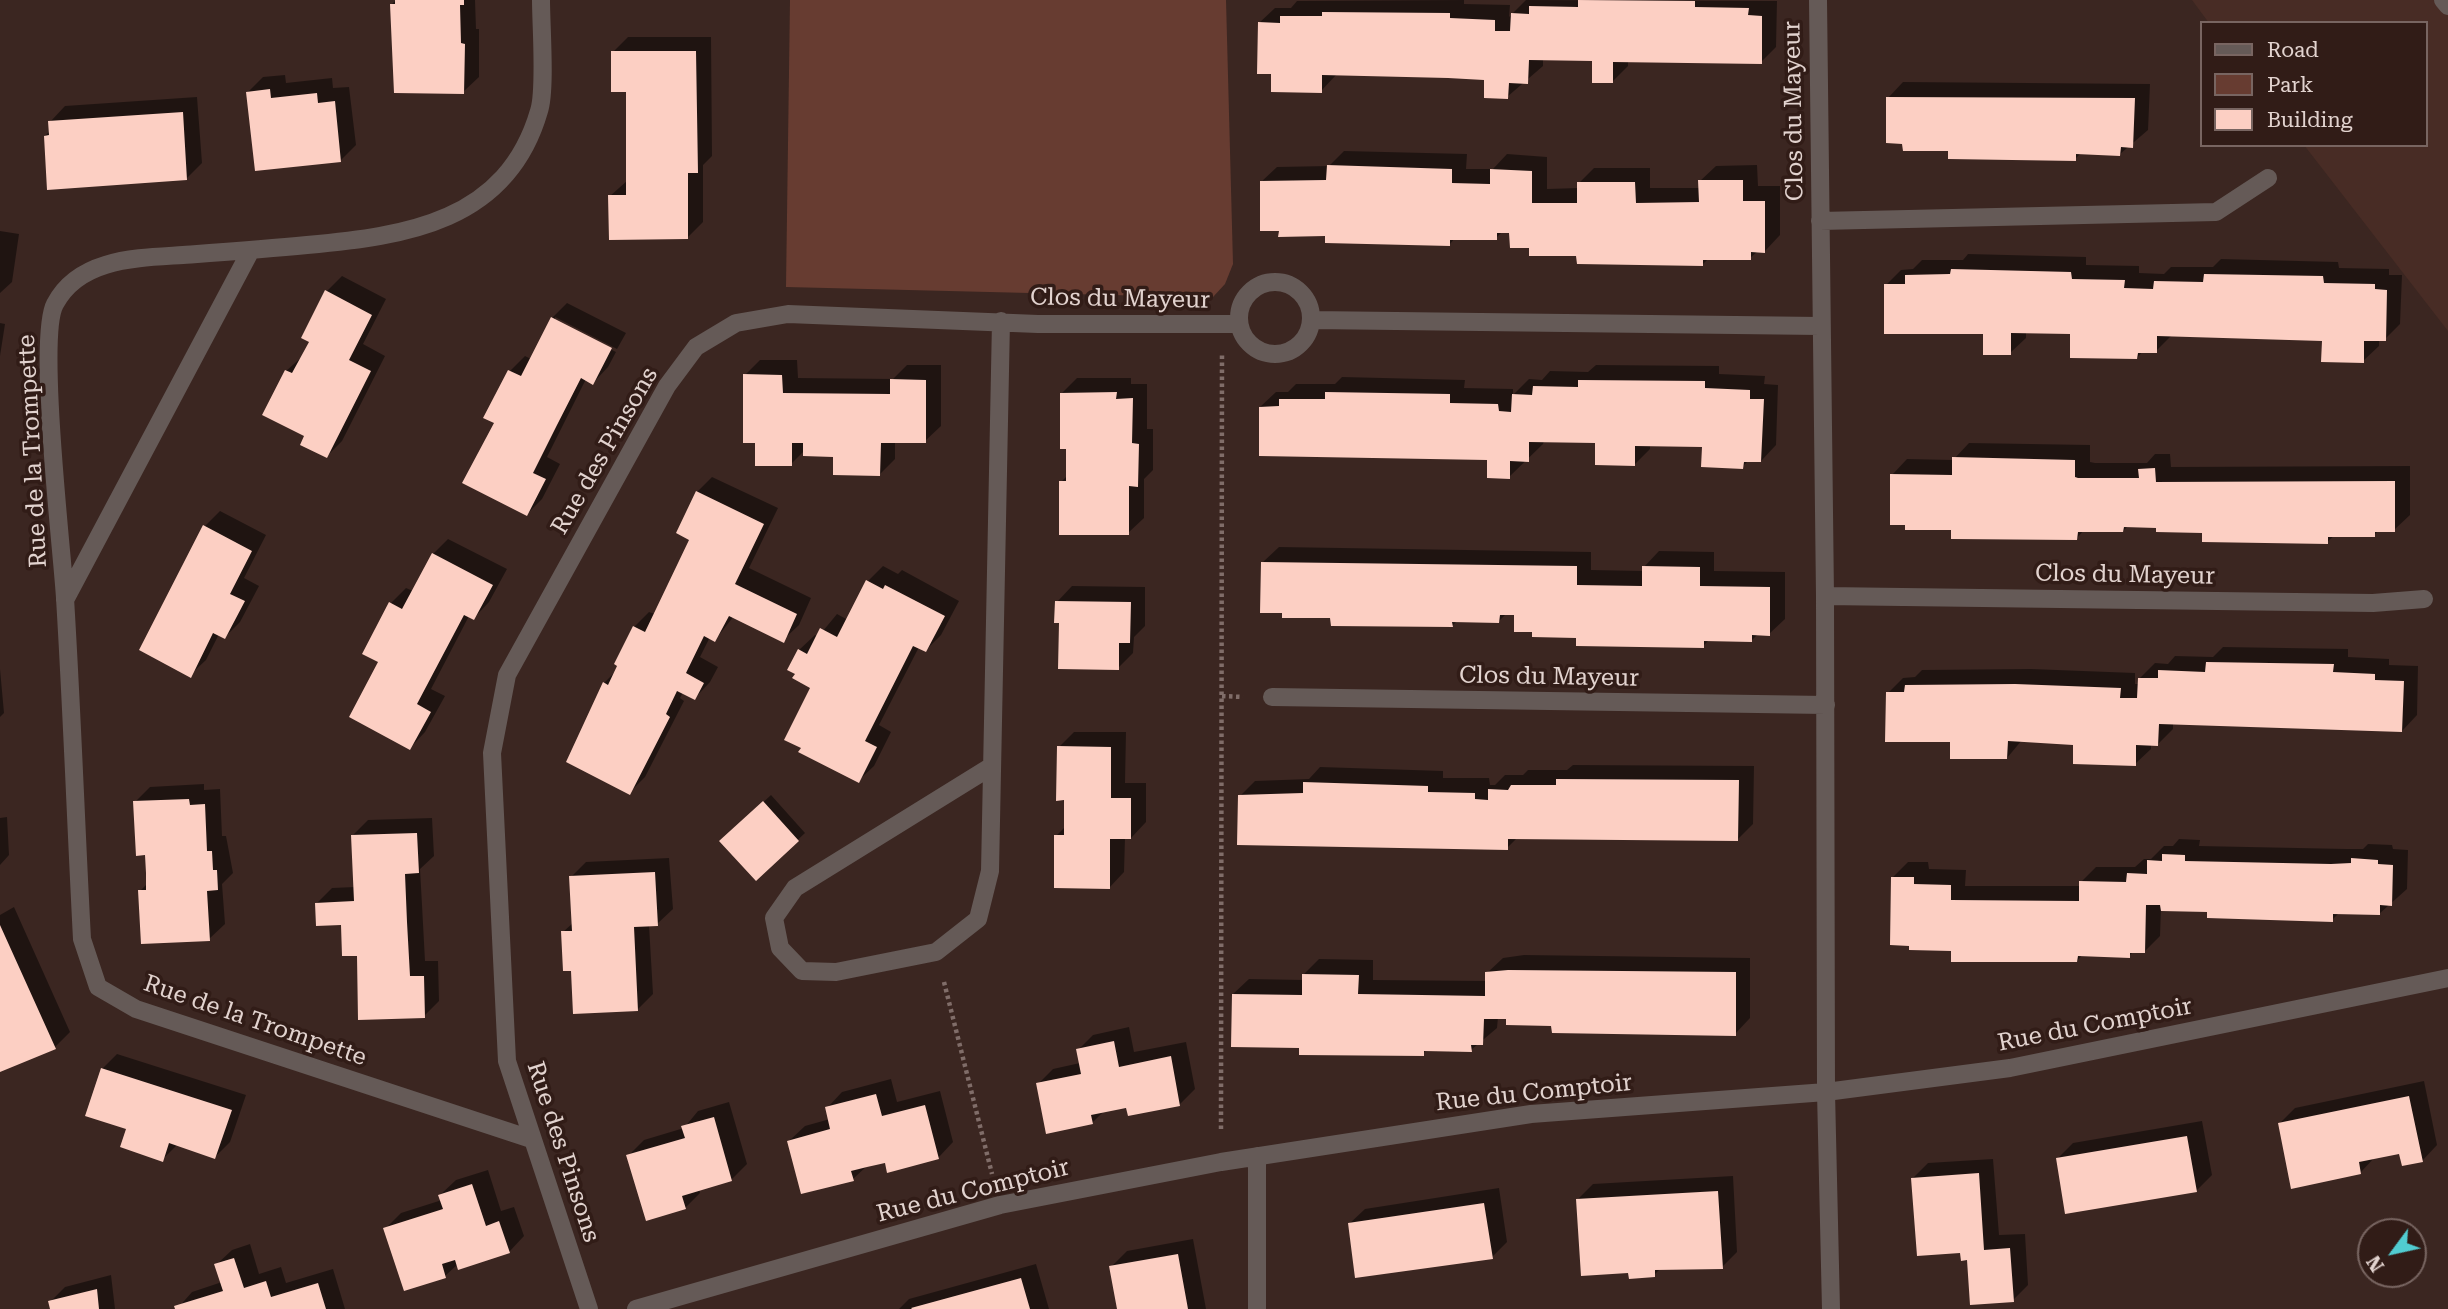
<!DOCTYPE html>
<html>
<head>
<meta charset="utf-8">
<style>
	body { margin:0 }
	#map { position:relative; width:2448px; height:1309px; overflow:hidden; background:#3b2621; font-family:"Roboto Serif",serif }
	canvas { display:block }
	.legend { position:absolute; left:2200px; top:21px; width:228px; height:126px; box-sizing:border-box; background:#311c17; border:2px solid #786561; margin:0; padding:9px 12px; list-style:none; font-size:21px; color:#e2d3cf }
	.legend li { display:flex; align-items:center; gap:14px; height:35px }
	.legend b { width:35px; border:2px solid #786561 }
	.north { position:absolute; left:2357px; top:1218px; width:70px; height:70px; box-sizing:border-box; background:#311c17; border:2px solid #786561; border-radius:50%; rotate:237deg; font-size:19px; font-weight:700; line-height:28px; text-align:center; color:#e2d3cf }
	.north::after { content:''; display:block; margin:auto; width:24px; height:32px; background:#51ccd1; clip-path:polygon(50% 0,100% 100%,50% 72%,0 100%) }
</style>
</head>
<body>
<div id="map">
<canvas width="2448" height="1309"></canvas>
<ul class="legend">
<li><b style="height:9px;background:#655a57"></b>Road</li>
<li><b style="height:19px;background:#673c31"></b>Park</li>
<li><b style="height:19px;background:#fccfc3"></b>Building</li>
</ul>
<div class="north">N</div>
</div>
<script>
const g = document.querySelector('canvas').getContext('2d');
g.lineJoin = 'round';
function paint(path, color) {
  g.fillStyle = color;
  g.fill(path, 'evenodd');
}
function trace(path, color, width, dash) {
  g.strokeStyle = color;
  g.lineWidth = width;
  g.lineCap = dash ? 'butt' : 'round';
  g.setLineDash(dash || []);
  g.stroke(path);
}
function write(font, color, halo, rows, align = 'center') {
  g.font = font + ' "Roboto Serif",serif';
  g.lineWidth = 7;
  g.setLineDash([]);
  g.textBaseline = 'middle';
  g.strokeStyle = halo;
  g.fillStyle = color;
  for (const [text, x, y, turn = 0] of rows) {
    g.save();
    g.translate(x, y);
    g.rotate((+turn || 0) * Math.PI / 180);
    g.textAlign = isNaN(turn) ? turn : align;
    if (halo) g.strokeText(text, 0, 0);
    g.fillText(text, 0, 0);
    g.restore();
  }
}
paint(new Path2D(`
	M2192 0H2448V331L2304 145H2425V23H2209Z`), '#482c25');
paint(new Path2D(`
	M790 0H1226L1233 264 1225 284 1213 297H1192L786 287Z`), '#673c31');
paint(new Path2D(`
	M396 0H475L476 29H479V77L463 92 392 4Z
	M1464 0V4L1510 5 1509 17 1526 0 1777 1 1776 47 1761 62 1628 60V66L1612 82 1593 60 1543 59V66L1507 97 1486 78 1337 74 1321 91 1273 72 1259 23 1275 8H1291L1297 1Z
	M628 37H711L712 156 703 165V222L688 237 610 196 628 180V91L613 52Z
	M285 75 286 83 332 78 333 88 349 87 356 145 340 161 247 93 263 77Z
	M1903 82 2150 84 2148 130 2120 154 2082 152 2075 159 1950 149 1888 98Z
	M197 97 202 163 186 179 45 136 50 131V122L65 106Z
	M1344 151 1467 154 1466 169H1493L1507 154 1547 157V189L1579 188V183L1594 168H1650V188H1700V181L1716 166 1757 165 1758 186H1780V235L1765 251H1758L1750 258H1709L1703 264 1578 255 1511 231H1503L1496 238H1455L1450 244 1281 229 1261 182 1277 167 1329 166Z
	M0 231 19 234 12 282 0 293Z
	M1968 254 2086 257V265L2139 266V273L2164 274 2171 267H2213L2221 259 2338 262 2339 268 2389 269V275H2402L2400 324 2385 339H2379V346L2363 361 2324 339 2172 335 2156 351H2143L2137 358 2072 332 2026 331V338L2010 353 1985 332 1886 285 1901 270 1913 269 1922 260H1963Z
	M342 276 386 299 363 344 385 356 342 441 327 456 307 435 286 371 303 356 311 341 303 337 327 291Z
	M567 303 626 333 617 349 555 317V321L616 352 608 367 593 383 586 379 547 457 560 464 542 499 527 514 496 422 510 371 525 356 531 359 552 318Z
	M0 323 5 324 0 356Z
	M760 360H797L798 378 893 379 907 365H941V426L925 441H895V459L880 474 835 455 805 450 791 464 756 441 745 375Z
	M1596 365 1719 366V374L1765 376 1764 384 1778 385 1776 445 1761 461 1749 460 1742 467 1704 445 1650 444V449L1635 464 1597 442 1544 441 1543 444 1509 477 1489 459 1260 407 1276 392H1288L1296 384H1335L1342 377 1465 380 1464 388 1513 389V395L1529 379 1542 380 1550 371 1588 372Z
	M1077 378H1131V384H1147V429H1153V470L1144 479V518L1128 533 1061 482 1068 475 1062 393Z
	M1969 443 2090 445V462L2095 463H2147L2155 454H2170L2171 467 2410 466V515L2394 530H2379L2374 535H2335L2327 542 2158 526H2128L2123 531 2084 530 2077 538 1953 528 1892 475 1907 459 1953 460Z
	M712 477 778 508 749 568 811 598 799 625 783 640 734 616 715 640 710 637 700 657 718 667 710 682 695 698 683 692 680 698 684 701 645 777 629 793 604 683 617 670 634 627 649 612 655 614 691 539 697 492Z
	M220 511 266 535 244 578 259 586 240 622 225 637 219 634 206 660 190 675 205 526Z
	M448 539 507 569 489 602 474 618 469 616 431 689 445 696 425 732 410 748 380 661 364 653 391 603 406 588 413 591 433 554Z
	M1279 547 1591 552V570L1644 571V567L1659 551 1714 552V571L1785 572V619L1769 634H1758L1752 640H1709L1703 646 1578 636 1515 614H1506L1499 621H1457L1452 626 1332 616 1263 562Z
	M883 566 898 574 902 570 959 601 941 635 926 650 919 647 879 725 891 732 874 766 858 781 813 687 799 650 815 635 818 637 837 614 848 620 868 581Z
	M1072 586 1145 587V626L1134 637 1133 653 1118 668 1061 622 1057 602Z
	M2223 647 2348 649V657L2389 659V665L2418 666 2417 715 2402 731 2173 723V729L2158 744H2151V749L2135 764 2075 743 2022 740 2007 758 1952 740 1888 693 1903 678 1915 677 1922 670 2031 669 2135 673V684H2139V679L2155 663 2168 664 2175 656 2213 657Z
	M0 669 4 713 0 717Z
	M1074 732H1126L1125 783H1146V822L1131 838H1125L1124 872 1109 888 1056 836 1066 826 1059 747Z
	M1573 765 1754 766 1753 824 1737 840 1518 837 1507 848 1240 796 1255 781 1309 779 1320 767 1443 771V778H1489L1490 785H1495L1505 775H1523L1528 770H1567Z
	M204 784V790L220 789 222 836H226L233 873 222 884 225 924 209 939 140 891 148 883 146 853 135 802 150 787Z
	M771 795 805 833 756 879 729 834Z
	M7 817 9 855 0 865V818Z
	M432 818 434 856 420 869 422 905 425 961H438L439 1001 424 1016 358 954 343 923 317 903 332 888 355 887 353 835 368 820Z
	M2179 839 2200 840 2199 846 2347 849H2363L2368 844 2392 845 2393 849 2408 850 2407 889 2379 914 2340 912 2332 920 2161 909 2160 936 2145 951H2134L2129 956 2083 954 2077 961 1953 949 1893 877 1908 862H1928L1929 869 1966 870 1965 886H2081V882L2096 867H2135L2144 859H2151L2164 846H2173Z
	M669 858 673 909 657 924 649 925 653 994 638 1009 573 969 563 932 574 922 571 877 586 862Z
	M14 907 70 1032 55 1047 0 1071V915Z
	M1524 955 1750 958V1018L1735 1034 1552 1024 1498 1017 1497 1028 1471 1050 1427 1049 1423 1054 1301 1046 1233 994 1249 979 1304 980V974L1319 959 1373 960V980L1487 981V973L1503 958Z
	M1129 1027 1134 1052 1186 1042 1195 1089 1180 1104 1105 1110 1092 1123 1038 1084 1053 1069 1080 1063 1078 1050 1093 1035Z
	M117 1054 246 1095 230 1142 215 1157 178 1144 162 1160 129 1128 102 1069Z
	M891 1079 897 1102 940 1091 953 1142 938 1158 868 1165 853 1179 789 1141 805 1126 830 1119 827 1108 842 1092Z
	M2424 1081 2437 1145 2422 1161 2400 1151 2376 1156 2360 1173 2280 1123 2295 1108Z
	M729 1102 747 1164 731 1180 699 1189 700 1193 685 1208 628 1156 644 1140 684 1128 698 1111Z
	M2202 1121 2212 1175 2197 1190 2058 1158 2073 1143Z
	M1993 1159 1999 1235 2025 1234 2028 1285 2013 1300 1961 1251 1913 1178 1928 1163Z
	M488 1170 501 1211 514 1207 524 1236 509 1252 458 1264 445 1276 385 1229 401 1213 442 1200 440 1195 456 1180Z
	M1733 1176 1737 1252 1722 1267 1661 1268 1654 1275 1630 1271 1578 1199 1593 1184Z
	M1499 1188 1507 1242 1492 1257 1349 1224 1365 1209Z
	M1193 1239 1206 1309H1119L1111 1267 1127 1251Z
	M250 1244 259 1274 281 1267 286 1283 333 1269 345 1309H177L192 1292 222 1282 216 1265 232 1250Z
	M1036 1264 1049 1309H899L909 1299Z
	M111 1275 115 1309H52L50 1302 65 1287Z`), '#0007');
paint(new Path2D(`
	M395 0H464V5H460L461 43 465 44 464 94 394 93 390 4H395Z
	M1578 0 1695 1V7L1749 8 1748 15 1762 16V64L1613 62V83H1592V61L1529 60 1528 84 1509 83 1508 99 1484 98V80L1448 78 1322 75V93L1271 92V74H1257L1258 22 1280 23V16H1322V12L1450 13V18L1495 20V31H1510L1511 13 1529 14V6L1578 7Z
	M611 51H696L698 173H688V239L609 240 608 195H626V92H611Z
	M270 89 271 98 317 93 318 103 335 101 341 162 255 171 246 92Z
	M1886 97 2135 98 2133 148 2121 147 2120 156 2076 154V161L1948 159V151H1903L1902 144 1886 143Z
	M183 112 187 180 47 190 44 136 49 135 48 121Z
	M1327 165 1452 169V183L1490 184V169L1532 171V203H1577V182H1635L1636 203 1699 202 1698 180H1743V201H1765V253L1751 252V260H1703V266L1577 264 1576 256H1529V248H1510L1509 233H1497V240H1450V246L1325 243V236L1278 237 1279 231H1260V181L1326 180Z
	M1951 269 2071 272 2072 279 2125 280 2124 288 2153 289 2154 281 2203 282 2204 274 2323 276 2324 283 2375 284V289L2387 290 2386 341H2364V363L2321 362 2322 341 2157 336V353H2138L2137 359 2070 358V334L2011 333V355H1983V334H1884V284H1905V275L1950 274Z
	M325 290 372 315 349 360 371 371 327 458 300 445 304 436 262 415 285 370 292 373 309 342 301 338Z
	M551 317 612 348 593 385 581 378 557 425 533 473 546 479 527 516 462 483 494 423 483 418 508 370 521 376Z
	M743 374 782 375 783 393 890 394V379L926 380V443H881L880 476 833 475V457L803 456V443H792V466H755V443H743Z
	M1578 380 1705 381V388L1750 390V399H1764L1761 462H1744L1743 469 1701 467 1702 447 1635 446V466L1595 465V443L1529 442V462L1510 461V479L1487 478V460L1259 456V407L1279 406V399H1325V392L1450 394V403L1498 404 1499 411 1511 412 1512 394 1532 395 1533 386 1578 387Z
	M1117 392 1116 399 1133 398 1132 443 1139 444 1138 487 1129 486V535H1059V481H1066V449H1060V393Z
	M1952 457 2075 460V477L2078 478H2139L2138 469 2155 468 2156 482 2395 481V532H2375V537H2328V544L2202 542V533L2156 532V528L2124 527 2123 532H2078L2077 540 1951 539V530H1905V525H1890V474L1952 475Z
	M696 491 764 524 735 584 797 614 784 643 729 616 715 642 704 636 686 673 704 683 695 700 677 691 666 714 670 717 630 795 566 762 603 682 608 685 617 666 614 664 633 626 645 632 689 540 676 533Z
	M203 525 252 551 230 594 245 601 225 639 213 633 191 678 139 650Z
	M432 553 493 585 474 620 464 615 417 704 431 712 410 750 349 717 378 662 362 654 389 602 402 609Z
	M1261 562 1577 566V585L1642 586V566L1700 567V586L1770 587V636L1752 635V642L1704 641V648L1576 646V638L1532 637V632H1514V615H1500L1499 623 1452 622 1453 627 1331 626 1330 618H1282V613H1260Z
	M866 580 883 589 885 585 945 616 926 652 913 646 865 741 877 747 859 783 798 752 801 748 784 740 810 688 792 678 795 674 787 670 798 649 807 654 820 628 837 637Z
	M1055 601 1131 602 1130 643H1119V670L1058 669 1059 623H1054Z
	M2206 662 2334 664 2333 672 2375 674V680L2404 681 2402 732 2159 724 2158 746 2136 745V766L2073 764V745L2008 741 2007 759H1950V742H1885L1886 692H1904L1905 685 2015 684 2121 688 2120 698H2137L2138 678H2158V670L2205 672Z
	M1057 746 1111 747V798H1131V839H1110V889L1054 888V835H1064V800L1056 801Z
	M1556 779 1739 780 1738 841 1508 839V850L1237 845 1238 795 1303 793V782L1428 786V792L1475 793V799L1488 800V789L1508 790 1511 785H1556Z
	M189 799 190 805 205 804 207 851H212L213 870H217L218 890 207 891 210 941 141 944 138 890H146V873L145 855 136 856 133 801Z
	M763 801 799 841 756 881 719 841Z
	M417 833 419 873 405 874 407 922 410 976H424L425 1018 358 1020 357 956H342L341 925 316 926 315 903 354 901 351 835Z
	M2162 854 2185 855V861L2331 864 2351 863V858L2378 860V864L2393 865 2392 906 2380 905V915L2333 914V922L2207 918V912L2161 911 2160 905H2146L2145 953H2130V958L2078 956 2077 962H1951V951L1909 950V946L1890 945 1891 877H1914V884L1951 885V900L2079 901V881L2126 882 2127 873 2147 874V860L2162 861Z
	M655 872 658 926 634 927 638 1011 573 1014 571 971H563L561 931H572L569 876Z
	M0 925 56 1049 0 1072Z
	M1508 970 1736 972V1036L1552 1033 1551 1026 1506 1025V1019H1484L1483 1045H1471L1472 1052 1424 1051V1056L1299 1055V1048L1231 1047 1232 994 1302 995V974L1359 975 1358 994 1485 996V972Z
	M1114 1041 1119 1067 1171 1056 1180 1106 1128 1116 1126 1108 1091 1115 1093 1124 1046 1134 1036 1083 1081 1074 1076 1049Z
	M101 1068 232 1110 215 1159 169 1143 163 1162 120 1147 126 1129 85 1116Z
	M876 1094 882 1116 925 1105 939 1159 887 1173 885 1163 867 1167 851 1171 854 1181 801 1194 787 1141 830 1129 825 1107Z
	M2409 1096 2423 1162 2402 1166 2399 1154 2359 1162 2361 1174 2291 1189 2278 1123Z
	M714 1117 732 1181 682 1196 686 1209 646 1221 626 1155 685 1138 681 1126Z
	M2187 1136 2197 1192 2065 1214 2056 1158Z
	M1979 1173 1984 1250 2010 1248 2014 1302 1970 1305 1967 1260 1961 1261 1960 1253 1917 1256 1911 1178Z
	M472 1184 486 1226 499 1221 510 1253 458 1270 455 1260 442 1264 446 1278 404 1291 383 1228 443 1209 438 1195Z
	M1718 1191 1723 1269 1655 1270V1277L1629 1279 1628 1273 1581 1276 1576 1199Z
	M1484 1203 1493 1259 1355 1278 1348 1223Z
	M1178 1254 1188 1309H1117L1109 1266Z
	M234 1258 244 1288 266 1281 271 1297 318 1283 326 1309H175L174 1306 223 1291 214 1264Z
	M1021 1278 1030 1309H912L911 1308Z
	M97 1289 99 1309H50L48 1301Z`), '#fccfc3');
trace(new Path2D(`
	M1222 696 1243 697
	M944 982 992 1174
	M1221 1129 1222 354`), '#806d69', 4.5, [3.5, 3.5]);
trace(new Path2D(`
	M2443 0 2448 6`), '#655a57', 18);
trace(new Path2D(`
	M1818 0 1825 596 1826 1092 1831 1309
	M1820 221 2216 212 2268 178
	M1239 318a36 36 0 1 1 72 0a36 36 0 1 1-72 0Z
	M1311 320 1820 326
	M1825 596 2373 603 2424 599
	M65 600 251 250
	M1272 697 1826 705
	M992 766 795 888 774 918 780 948 802 971 836 972 936 952 978 919 990 871 1001 321
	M531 1139 136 1009 98 987 82 939C76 826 72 712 65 598 62 548 37 337 55 304 79 258 137 258 183 255 224 252 266 249 307 245 406 236 507 222 539 111 546 90 541 26 541 0
	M1257 1156V1309
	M589 1309 507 1061 492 753 507 675 667 386 696 347 736 323 788 314 1038 324H1239
	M636 1309 1000 1205 1221 1162 1531 1114 1826 1092 2010 1068 2448 978`), '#655a57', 18);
write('24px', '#e2d3cf', '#311c17', [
	["Clos du Mayeur",1794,111,-91],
	["Clos du Mayeur",1120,299,1],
	["Rue de la Trompette",33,451,-93],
	["Rue des Pinsons",605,451,-60],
	["Clos du Mayeur",2125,575,1],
	["Clos du Mayeur",1549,677,1],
	["Rue de la Trompette",255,1021,19],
	["Rue du Comptoir",2095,1025,-11],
	["Rue du Comptoir",1534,1093,-6],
	["Rue des Pinsons",563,1152,72],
	["Rue du Comptoir",973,1191,-14]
]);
</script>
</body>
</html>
